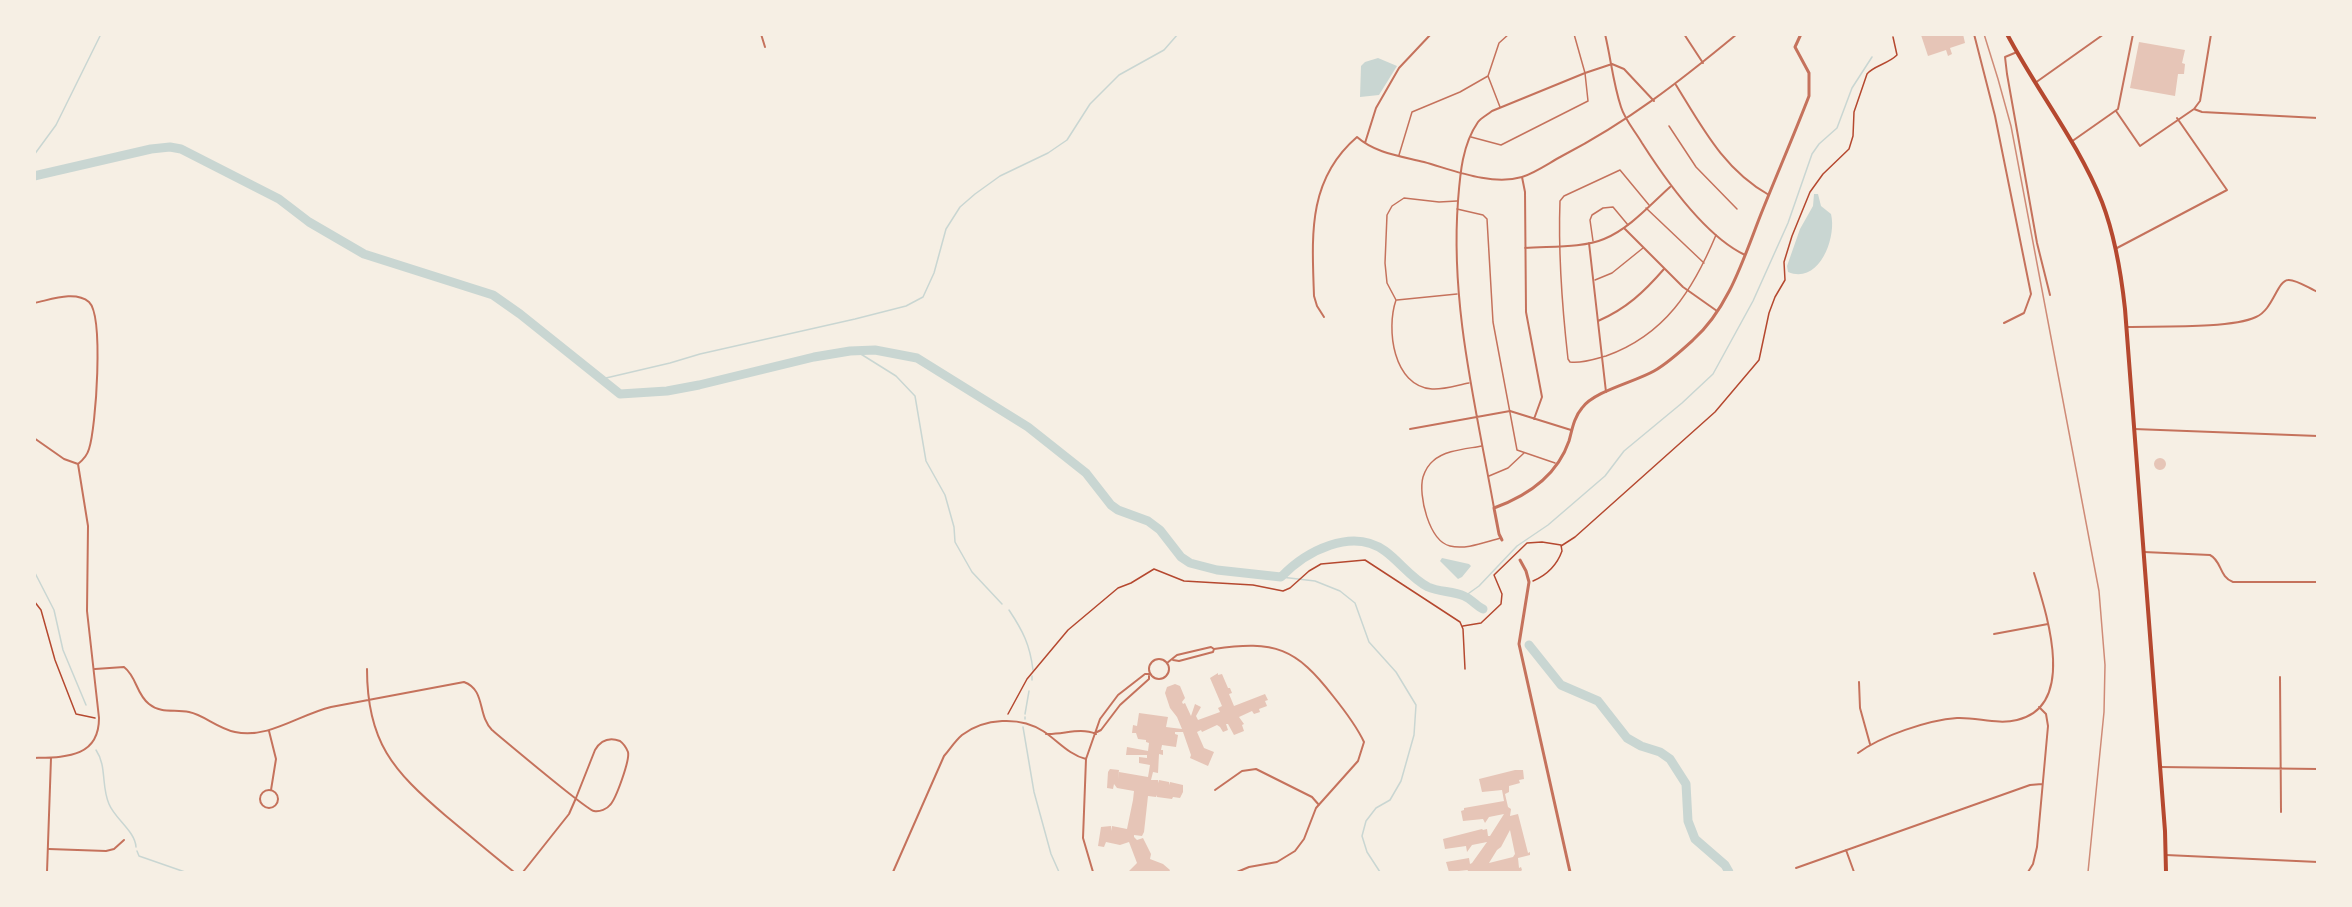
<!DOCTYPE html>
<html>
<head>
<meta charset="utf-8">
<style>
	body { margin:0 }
	#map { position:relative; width:2352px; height:907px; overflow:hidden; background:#f6efe4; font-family:"IBM Plex Serif",serif }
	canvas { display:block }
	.frame { position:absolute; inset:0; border:36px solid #f6efe4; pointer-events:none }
</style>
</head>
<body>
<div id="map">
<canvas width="2352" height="907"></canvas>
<div class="frame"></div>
</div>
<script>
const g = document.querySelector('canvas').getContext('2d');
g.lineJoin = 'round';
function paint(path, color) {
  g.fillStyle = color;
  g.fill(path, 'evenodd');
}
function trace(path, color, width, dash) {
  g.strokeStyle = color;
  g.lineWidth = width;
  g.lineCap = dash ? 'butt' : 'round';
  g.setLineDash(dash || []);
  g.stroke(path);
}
paint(new Path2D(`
	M1378 58 1397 66 1379 95 1360 97 1361 66 1365 62Z
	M1814 194H1818L1821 206 1831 214C1837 238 1819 285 1788 272L1787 266 1800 229 1813 206Z
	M1442 558 1469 564 1471 566 1462 577 1458 579 1440 561Z`), '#c9d6d2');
trace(new Path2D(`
	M34 155 56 125 101 34
	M856 351 896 376 915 396 926 461 945 495 954 527 955 542 972 572 1002 604
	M597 377 606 378 670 363 700 354 855 319 906 306 923 297 934 273 946 229 960 207 975 194 1000 176 1048 153 1067 140 1090 104 1119 75 1164 50 1178 34
	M34 571 54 610 63 650 86 705
	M1281 577 1315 581 1340 591 1355 603 1369 642 1396 672 1416 705 1414 735 1401 781 1390 800 1376 808 1366 821 1362 836 1367 852 1380 872
	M1465 596 1479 586 1517 546 1548 525 1605 476 1624 451 1682 403 1713 374 1753 301 1788 223 1812 154 1819 144 1837 128 1852 88 1872 57
	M1009 610C1023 631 1030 645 1033 670
	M1032 680V676
	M1025 714 1029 691
	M1025 719V717
	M1023 727 1034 792 1051 854 1059 872
	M96 750C107 766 101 786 109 804 115 819 135 831 136 847
	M137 851 139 856 185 872`), '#c9d6d2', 1.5);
trace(new Path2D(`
	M34 176 151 149 170 147 181 149 279 199 309 222 364 254 493 295 520 314 620 394 667 391 699 385 814 357 850 351 875 350 917 358 1028 427 1086 473 1111 505 1118 510 1148 521 1160 530 1181 557 1190 563 1217 570 1281 577C1306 551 1352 527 1385 551 1400 562 1411 578 1428 587 1439 592 1453 591 1464 596 1471 599 1477 606 1483 609
	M1529 645 1561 685 1598 701 1627 738 1641 746 1660 752 1670 759 1686 784 1688 821 1695 839 1725 865 1729 872`), '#c9d6d2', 9);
paint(new Path2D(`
	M1924 34H1963L1965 43 1950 48 1952 54 1948 56 1946 50 1928 56 1921 35Z
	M2139 42 2185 50 2182 63 2185 64 2184 74H2178L2175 96 2130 88Z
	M2154 464a6 6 0 1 1 12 0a6 6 0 1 1-12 0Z
	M1218 673V675L1222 674 1228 688H1230L1232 693 1229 694 1234 706 1265 694 1268 700 1265 701 1267 706 1259 709 1260 712 1254 714 1252 711 1239 717 1244 724 1242 725 1244 731 1234 735 1228 724H1226L1228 730 1223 732 1220 727 1217 725 1202 732 1201 730 1197 732 1204 748 1214 752 1208 766 1190 758 1191 755 1183 732H1175V734L1178 735 1176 747 1162 745 1161 750H1163V755L1159 754 1158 773 1153 772 1151 780H1158V783L1159 780 1169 782V785L1170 782 1183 785V792L1180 798 1173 797 1172 799 1157 797 1156 795V797L1148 796 1144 832 1142 836 1134 835V837L1137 840 1143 838 1151 854 1150 859 1163 864 1170 870 1169 872H1128L1137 863 1129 842 1120 845 1106 842 1104 847 1098 846 1101 827 1111 826V831L1112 826 1127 829 1133 800 1134 791 1117 788 1114 784 1113 789 1107 788 1108 772 1110 769 1119 770 1118 779 1119 772 1148 777 1150 765 1139 763V757L1147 758V755H1126L1127 747 1148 751 1149 743 1146 742V740L1138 739 1136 733H1132L1133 725 1137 726 1139 713 1168 717 1166 727 1182 729 1177 717 1170 708 1165 693 1167 687 1175 684 1180 686 1185 698 1182 702 1183 704 1185 703 1191 716 1195 704 1201 707 1196 716 1198 720 1220 712 1218 708 1222 706 1210 678Z
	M1515 770H1523L1524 779 1519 780 1520 783 1509 786V792L1505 794 1508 807 1511 809 1510 816 1518 814 1528 853 1530 852V855L1518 858 1519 868 1521 867 1522 870 1520 872H1467L1468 870 1449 872 1446 862 1469 858 1470 864 1472 863 1487 842 1472 845 1467 852 1466 846 1445 849 1443 839 1482 829 1483 830 1487 829 1488 836H1490L1504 814 1489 817 1485 823 1483 819 1463 821 1461 811 1464 810V808L1504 801 1502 790 1482 792 1479 779ZM1510 830 1515 854 1513 857 1489 863 1497 850 1501 847Z`), '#e6c5b7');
trace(new Path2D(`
	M1561 546 1575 537 1715 412 1759 360 1769 313 1775 297 1785 280 1784 262 1792 236 1810 192 1823 174 1849 149 1853 136 1854 112 1867 74C1873 66 1888 64 1897 55L1893 37
	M34 601 41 610 55 660 76 714 95 718
	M1463 626 1481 623 1501 604 1502 594 1494 575 1527 543 1542 542 1561 545 1562 551C1557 565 1547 575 1533 581
	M1008 714 1027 679 1068 630 1118 588 1131 583 1154 569 1184 581 1253 585 1283 591 1290 588 1309 571 1321 564 1365 560 1460 622 1463 629 1465 669`), '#b5482f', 1.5);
trace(new Path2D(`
	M1488 76 1500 107
	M1669 126 1696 167 1737 209
	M1471 137 1501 145 1588 101 1585 73 1574 34
	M1399 155 1412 112 1460 92 1488 76 1499 43 1509 34
	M1457 201 1439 202 1404 198 1392 206 1387 215 1385 263 1387 283 1396 300C1386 329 1393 386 1432 389 1443 390 1458 385 1469 383
	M1649 205 1620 170 1564 196 1560 201C1558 255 1562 306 1568 359L1570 362C1581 364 1595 359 1606 356 1665 335 1693 290 1716 235
	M1646 208 1704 263
	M1457 209 1483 215 1487 219 1493 322 1517 450 1555 463
	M1593 241 1590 220 1592 215 1603 208 1613 207 1628 225
	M1595 280 1612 273 1643 248
	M1397 300 1457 294
	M1482 446C1466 449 1445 450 1433 461 1428 465 1425 471 1423 477 1418 495 1429 541 1450 546 1466 550 1485 542 1501 538
	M1489 476 1508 468 1524 453`), '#c5725c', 1.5);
trace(new Path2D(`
	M761 34 765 47
	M1605 34C1611 59 1613 83 1621 107 1625 120 1635 131 1642 143 1665 179 1705 236 1745 255
	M1684 34 1703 63
	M1974 34 1995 116 2031 294 2024 313 2004 323
	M2017 52 2005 57 2007 74 2037 243 2050 295
	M2035 83 2104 34
	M1676 85C1702 127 1724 170 1769 195
	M2194 109 2200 101 2211 34
	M2116 111 2140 146 2194 109 2202 112 2318 118
	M2071 142 2118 109 2133 34
	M1365 143 1376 108 1399 68 1431 34
	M1522 177 1525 192 1526 312 1542 397 1534 419
	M1624 228 1683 287 1717 311
	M1589 243 1606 392
	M1525 248C1548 246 1583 248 1604 239 1629 229 1650 205 1670 187
	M2117 248 2227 190 2177 118
	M34 303C50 300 75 290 89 302 104 316 96 428 89 449 87 456 83 460 78 464L88 526 87 611 99 718C99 758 65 757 34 758
	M1324 317 1317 306 1314 296C1312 236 1307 180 1357 137 1375 153 1400 156 1424 162 1453 170 1491 186 1522 177 1535 173 1549 163 1562 156 1629 121 1679 82 1737 34
	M1598 321C1626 309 1644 292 1664 269
	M2127 327C2158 326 2230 329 2256 317 2273 310 2277 281 2288 280 2296 279 2310 289 2318 292
	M1410 429 1510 411 1571 430
	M2134 429 2318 436
	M34 438 64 459 78 464
	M1494 508C1476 407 1450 305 1458 201 1460 175 1462 145 1478 122 1481 118 1487 115 1492 111L1585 73 1612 64 1624 69 1654 101
	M2144 552 2210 555C2222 561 2219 577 2233 582H2318
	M1994 634 2048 624
	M1149 669a10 10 0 1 1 20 0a10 10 0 1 1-20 0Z
	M1173 660 1179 661 1213 652 1214 649
	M1167 663 1177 655 1211 647 1214 649C1275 640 1296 648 1333 696 1345 711 1356 725 1364 742L1358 761 1316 808 1304 839 1295 851 1277 862 1249 867 1237 872
	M95 669 124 667C137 677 136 694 149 704 161 714 175 709 189 712 204 715 217 728 235 732 269 739 298 715 331 707L464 682C486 690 477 715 492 730 504 740 587 810 594 811 600 812 607 809 610 805 616 799 630 760 628 752 626 747 624 744 620 741 609 737 601 740 595 750L576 798 569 814 523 872
	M367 669C367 742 393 771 446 816 469 835 491 854 514 872
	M2280 677 2281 812
	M1859 682 1860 708 1870 744
	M269 731 276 759 271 790
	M1097 732 1101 730 1120 705 1149 679V676
	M1046 734C1063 735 1080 727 1096 734
	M1858 753C1881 736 1928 720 1957 718 1977 717 1997 725 2017 720 2078 706 2046 612 2034 573
	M2160 767 2318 769
	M260 799a9 9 0 1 1 18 0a9 9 0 1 1-18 0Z
	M1215 790 1242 771 1256 769 1312 797 1319 805
	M49 849 106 851 114 849 124 840
	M1846 850 1854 872
	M2166 855 2318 862
	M1796 868 2030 785 2042 784
	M47 872 51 758
	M893 872 944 756C950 749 955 741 962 735 984 718 1020 716 1043 731 1057 740 1069 755 1086 759
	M1093 872 1083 838 1086 759 1100 719 1118 695 1145 674H1150
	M2028 872 2033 864 2037 847 2048 726 2046 714 2039 707`), '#c5725c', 2);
trace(new Path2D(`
	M1502 540 1499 534 1494 508C1527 496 1557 476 1569 441 1572 430 1574 417 1582 408 1594 391 1635 382 1654 371 1668 363 1681 351 1693 340 1729 308 1744 257 1761 214 1777 174 1794 135 1809 96V73L1795 47 1801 34
	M1520 560 1526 571 1529 582 1519 644 1570 872`), '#c5725c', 3);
trace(new Path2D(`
	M2007 34C2037 91 2078 142 2102 202 2115 236 2121 272 2125 309L2165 831 2166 872`), '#b5482f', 4);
trace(new Path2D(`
	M1984 34 1998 79 2011 126 2099 591 2105 665 2104 712 2088 872`), '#cf8b77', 1.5);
</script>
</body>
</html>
